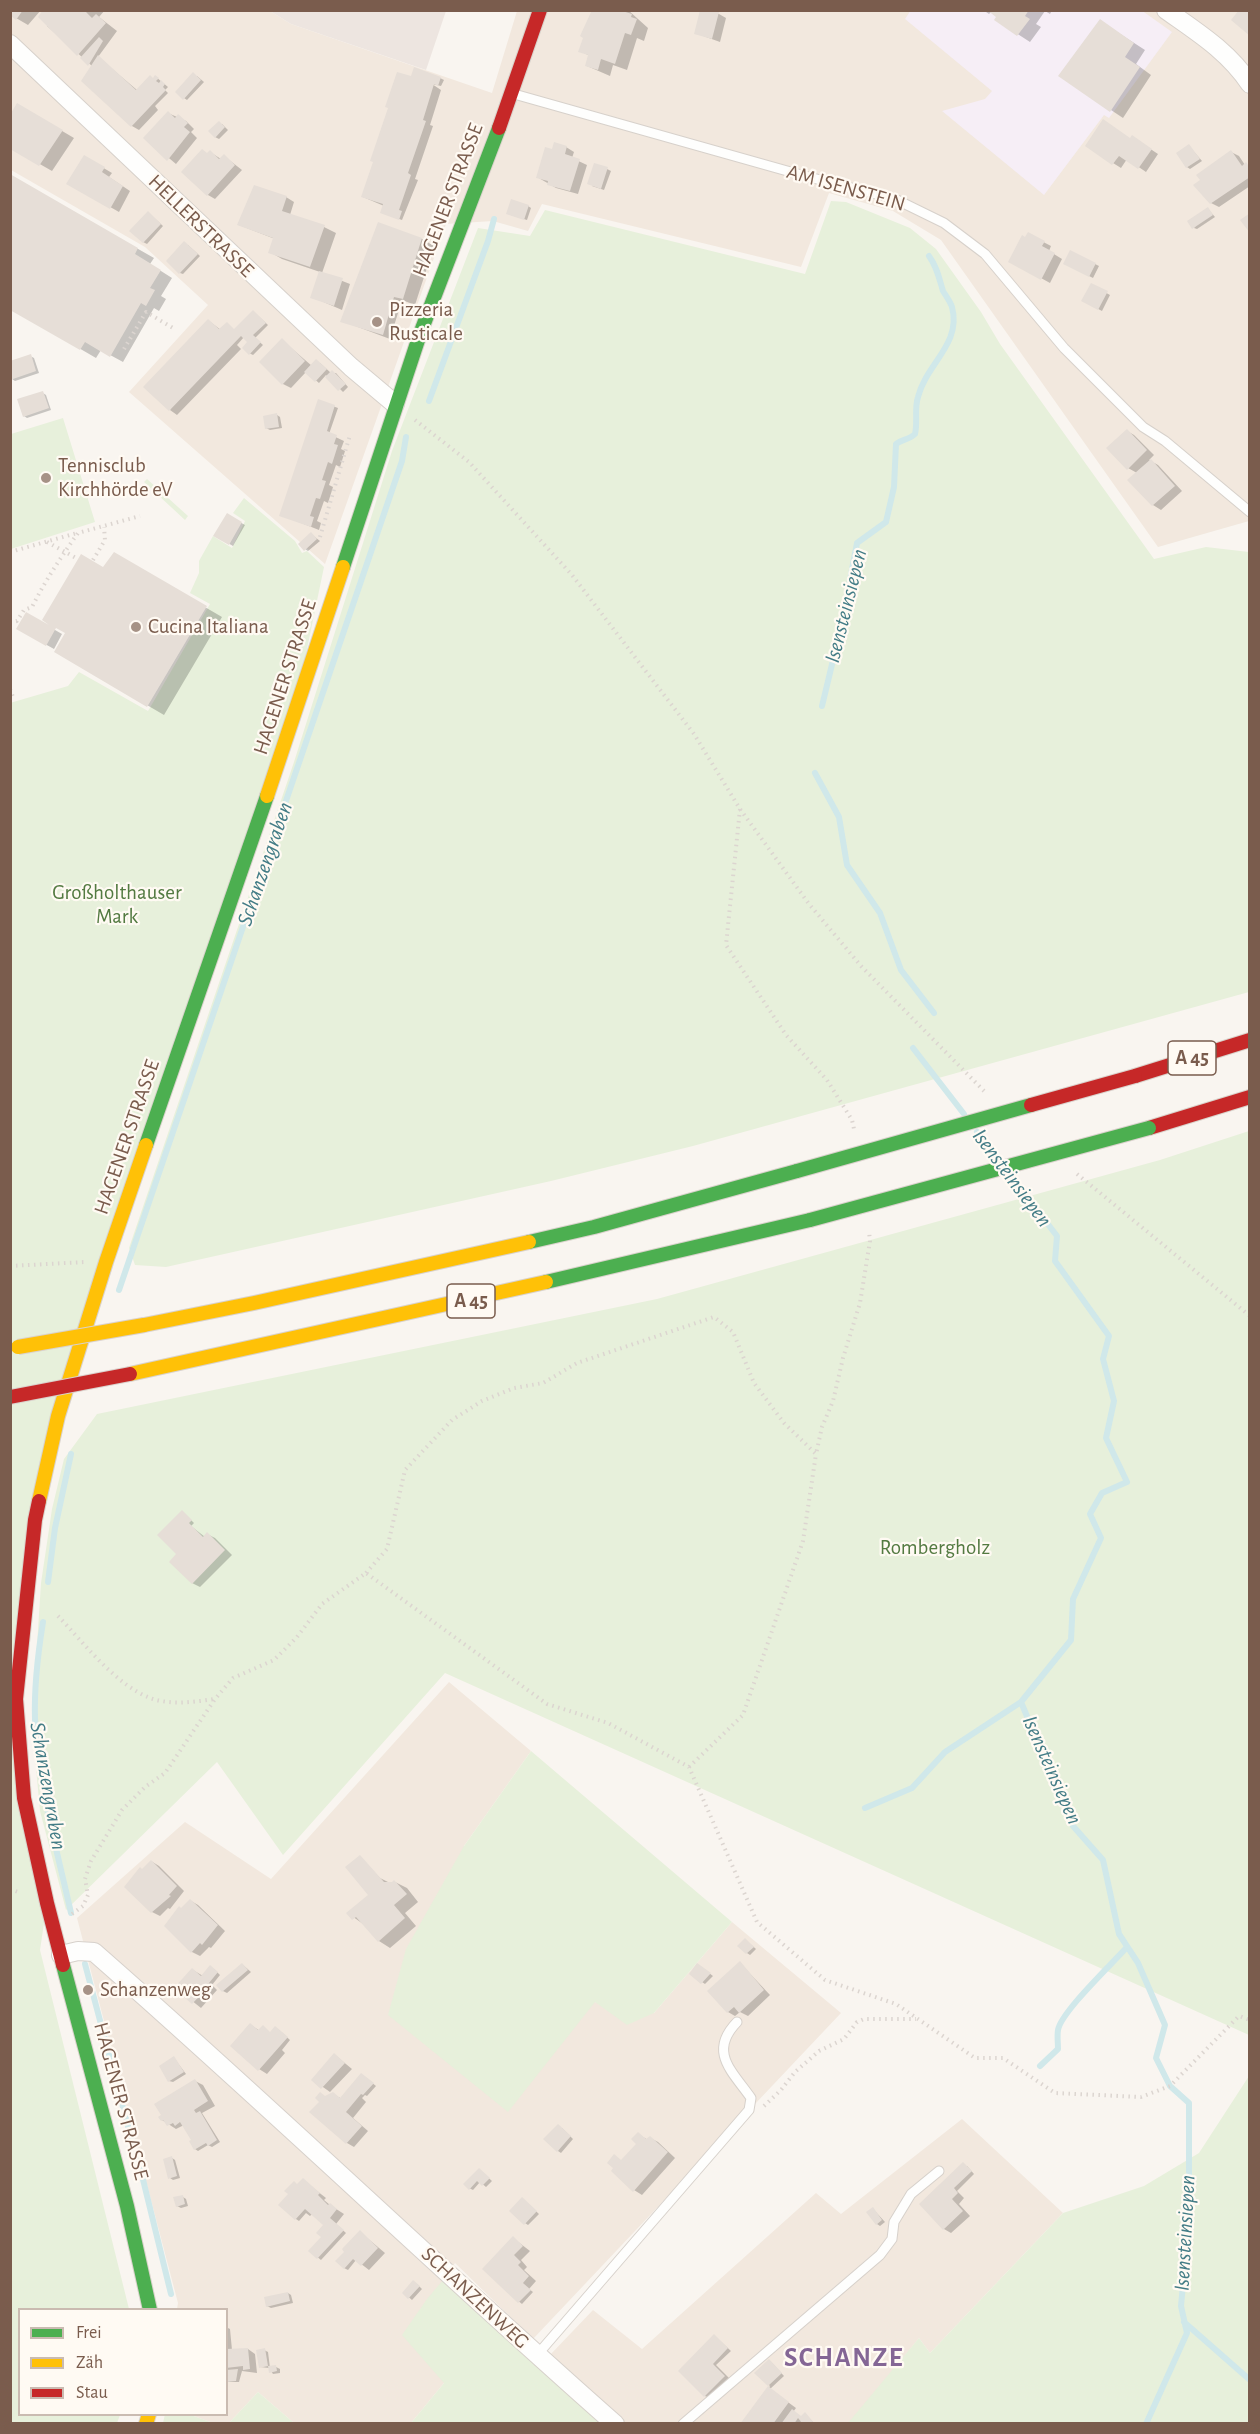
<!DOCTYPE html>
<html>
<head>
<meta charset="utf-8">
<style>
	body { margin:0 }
	#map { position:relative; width:1260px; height:2434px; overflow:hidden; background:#f9f5f0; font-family:"Alegreya Sans",sans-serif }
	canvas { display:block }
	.frame { position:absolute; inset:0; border:12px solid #7a5c4d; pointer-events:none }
	.legend { position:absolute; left:18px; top:2308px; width:210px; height:108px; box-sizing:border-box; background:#fffaf3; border:2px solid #cabbb1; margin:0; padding:8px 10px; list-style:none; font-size:18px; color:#7a5c4d }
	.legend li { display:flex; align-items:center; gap:12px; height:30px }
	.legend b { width:30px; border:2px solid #cabbb1 }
</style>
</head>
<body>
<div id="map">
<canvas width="1260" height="2434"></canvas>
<div class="frame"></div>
<ul class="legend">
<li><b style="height:8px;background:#4caf50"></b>Frei</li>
<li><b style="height:8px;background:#ffc107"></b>Zäh</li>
<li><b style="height:8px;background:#c62828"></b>Stau</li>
</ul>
</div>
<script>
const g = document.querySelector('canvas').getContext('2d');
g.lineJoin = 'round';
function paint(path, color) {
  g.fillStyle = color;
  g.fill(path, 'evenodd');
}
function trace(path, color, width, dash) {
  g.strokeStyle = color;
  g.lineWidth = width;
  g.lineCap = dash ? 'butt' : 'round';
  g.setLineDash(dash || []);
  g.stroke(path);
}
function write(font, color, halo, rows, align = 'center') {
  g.font = font + ' "Alegreya Sans",sans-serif';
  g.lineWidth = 4.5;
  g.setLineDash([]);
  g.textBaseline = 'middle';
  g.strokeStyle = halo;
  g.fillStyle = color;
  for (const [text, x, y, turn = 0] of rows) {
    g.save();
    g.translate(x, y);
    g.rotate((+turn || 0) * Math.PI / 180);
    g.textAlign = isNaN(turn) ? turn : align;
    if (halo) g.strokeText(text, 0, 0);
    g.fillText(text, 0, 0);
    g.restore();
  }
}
paint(new Path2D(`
	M11 11H270L291 24 492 93 517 11H1249V521L1158 547 941 240 893 211 829 193 801 267 542 204 528 231 493 221 446 224 325 564 129 392 208 305 145 247 11 170Z
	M449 1682 531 1751 464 1846 595 2002 654 2013 732 1922 841 2013 533 2339 455 2263 449 2273 444 2383 411 2423H294L258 2392 229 2423H213L191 2415 226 2414V2310L177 2309 178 2303 77 1918 185 1822 271 1879Z
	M962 2119 1063 2213 930 2353 919 2338 851 2423H623L550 2355 593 2310 642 2349 816 2193 841 2214Z`), '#f2e8de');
paint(new Path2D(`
	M270 11H446L426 70 291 24Z`), '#ede5e0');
paint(new Path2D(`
	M911 10H1141L1172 32 1109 118 1104 115 1044 195 942 111 985 99 992 91 905 19Z`), '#f6eef6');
paint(new Path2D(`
	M831 201 846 202 910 228 936 249 981 312 1000 344 1154 559 1206 547 1249 552V992L693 1146 551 1181 166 1267 135 1265 129 1248 294 762 392 451 478 228 530 236 545 210 805 274Z
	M63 418 95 522 11 549V434Z
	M147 479 188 516 185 520 144 482Z
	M244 498 295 541 302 553 307 551 324 567 291 726 58 1416 16 1699 47 1903 40 1950 129 2309 20 2310V2414L120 2415 117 2423H11L10 703 68 686 79 672 148 711 210 604 190 593 199 573V561L213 536 232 548 245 521 233 513Z
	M1249 1131V2035L445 1673 283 1855 217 1762 66 1910 40 1811 32 1724 41 1583 52 1509 64 1459 97 1414 657 1299 1160 1160Z
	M531 1751 732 1922 654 2013 627 2025 595 2002 508 2112 388 2015 406 1949 464 1846Z
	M1249 2076V2423H848L919 2338 930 2353 1063 2213 1144 2186 1199 2153Z
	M449 2273 615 2423H411L444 2383 402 2335 427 2299Z
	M258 2392 294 2423H229Z
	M165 2414 191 2415 213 2423H163Z`), '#e7f0db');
paint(new Path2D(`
	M10 10H41L28 25 16 18Z
	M62 10H105L99 17 117 31 98 57 137 90 156 77 168 87 165 90 168 93 155 106 158 110 139 130 132 126 92 66 47 26Z
	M593 10H628L648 28 644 41 637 38 627 70 613 65 610 76 587 66 590 56 580 51Z
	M701 10 719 14 726 18 720 42 695 33Z
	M983 10H1052L1050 14 1045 11 1036 24 1041 27 1030 42 996 20 998 17 991 12 989 14Z
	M1100 21 1145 50 1136 64 1151 75 1123 118 1060 76Z
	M197 76 204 82 187 100 184 98Z
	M440 78 444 80 441 86 432 84 441 90 430 125 433 126 415 179 418 180 402 220 385 214 384 206 363 197 419 81Z
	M18 105 74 138 52 171 10 147Z
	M168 113 186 121 194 129 191 132 197 138 176 164 145 138Z
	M222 124 228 130 219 139 215 137Z
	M1131 139 1140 142 1158 154 1146 172 1127 159 1121 168 1113 163Z
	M1189 146 1202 161 1190 169 1187 167Z
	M566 147 574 152 572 158 587 165 578 194 556 188 537 177 553 151Z
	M210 152 221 159 224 156 242 170 215 199 208 195Z
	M1231 152 1239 156 1245 165 1250 166V186L1219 207 1211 203Z
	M85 157 112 173 109 177 130 191 119 212 68 183Z
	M607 169 611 171 604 190 592 186Z
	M10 176 154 258 150 264 172 278 161 296 166 299 159 311 154 308 123 362 101 350 96 358 10 308Z
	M286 197 294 202 290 215 324 227 336 233 322 273 350 284 342 310 312 297 320 272 282 259 270 252 275 239 239 225Z
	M528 206 531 208 527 220 511 215Z
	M1208 209 1215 217 1197 229 1194 228Z
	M151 215 163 226 147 244 143 242Z
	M379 224 422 239 434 246 415 305 402 300 390 339 342 321Z
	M1028 234 1051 246 1049 251 1062 259 1050 283 1010 261Z
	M188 245 200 256 183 274 180 273Z
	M1071 252 1099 266 1093 278 1065 264Z
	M1092 285 1110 295 1102 311 1083 301Z
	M253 311 268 325 255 338 263 345 253 355 249 353 250 342 244 337 237 345 241 349 177 415 170 410 209 321 221 330H235Z
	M282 340 312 366 320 363 331 373H336L348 387 343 392 326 375 319 383 306 372 291 388 283 384Z
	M30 356 34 358 39 373 15 381 12 379Z
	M43 393 46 395 51 410 27 418 24 416Z
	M319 401 338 408 329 434 344 441 341 449 345 451 340 467 336 465 329 485 333 487 328 503 324 501 317 521 321 523 319 530 281 515Z
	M277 415 280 417 282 428 270 430 266 428Z
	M1127 431 1134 435 1154 455 1149 460 1158 465 1182 491 1161 510 1153 505 1130 480 1137 473 1128 468Z
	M227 515 245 525 233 546 216 536Z
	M311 534 320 541 308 551 305 549Z
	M114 554 222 617 164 715 56 652Z
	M27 614 62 634 54 649 18 629Z
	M185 1514 194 1523 191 1526 205 1537 207 1534 215 1538 232 1555 200 1587 192 1583 179 1554Z
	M360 1857 380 1878 390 1883 395 1882 407 1888 418 1902 405 1913 416 1926 390 1948 379 1941 366 1926 349 1914 371 1895Z
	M151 1861 159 1866 184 1891 170 1909 168 1908 160 1916 152 1912 143 1870Z
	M191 1901 198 1905 225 1931 211 1948 209 1947 200 1956 192 1952 166 1926Z
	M748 1942 756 1949 750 1955 747 1953Z
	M740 1963 770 1995 748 2016 740 2012 735 2016 728 2012Z
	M243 1965 251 1972 227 1993 223 1991 219 1985Z
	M701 1967 713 1976 705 1984 702 1982Z
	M214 1969 220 1975 212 1985 217 1990 201 2008 176 1988 193 1970 203 1976Z
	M251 2025 260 2031 271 2033 279 2030 290 2040 282 2050 285 2053 267 2074 259 2069Z
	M335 2055 352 2069 330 2092 313 2080Z
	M174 2058 186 2074 173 2082 169 2081Z
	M365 2077 376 2086 367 2096 365 2095 362 2098 366 2102 353 2118 368 2131 354 2147 347 2143 325 2097 333 2094 342 2099Z
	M195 2081 203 2085 215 2106 202 2113 220 2142 212 2147 208 2145 198 2151 195 2149 193 2140 184 2125 176 2129 162 2120Z
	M562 2128 573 2139 561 2153 558 2151Z
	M638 2134 648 2140 650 2138 658 2142 675 2158 642 2195 634 2190 622 2161 638 2144Z
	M172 2158 175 2160 180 2178 173 2180 170 2178Z
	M967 2166 974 2174 957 2191 964 2198 959 2204 970 2216 951 2233 944 2229 921 2204Z
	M482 2172 492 2181 486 2187 480 2182 473 2190 469 2188Z
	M303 2180 326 2198 324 2200 330 2205 344 2214 336 2224 346 2233 321 2260 310 2251 323 2237 326 2225 312 2214 310 2216 306 2213 299 2221 296 2219 298 2185Z
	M183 2197 186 2199 188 2206 181 2208 177 2206Z
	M525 2201 539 2214 528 2225 525 2223Z
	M873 2209 885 2222 880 2226 877 2224Z
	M360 2232 385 2253 369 2270 356 2260 348 2270 344 2268Z
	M513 2238 530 2251 521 2260 527 2267 524 2270 536 2281 529 2289 533 2292 522 2304 511 2295Z
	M417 2284 422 2289 412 2300 404 2293Z
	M288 2293 291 2295 293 2303 271 2308 267 2306Z
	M226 2327 230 2329 232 2350 248 2349 255 2354 257 2373 242 2371 239 2382H226Z
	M717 2338 731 2351 716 2365 732 2381 713 2400 705 2396Z
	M264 2350 268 2352 270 2368 276 2367 280 2369V2373L273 2374 269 2368 260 2367Z
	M772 2363 784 2376 770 2389 796 2408 793 2412 801 2418 805 2414 815 2424H805L802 2420 799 2424 742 2423 770 2386 756 2373Z`), '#0003');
trace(new Path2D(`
	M429 401 488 241 494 219
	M822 706 841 627 857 543 886 522 894 487 896 444C902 439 909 440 915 434 918 422 914 409 918 397 926 364 962 344 952 307 950 301 946 296 943 291 939 278 937 267 929 256
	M815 773 839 817 847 865 880 913 901 970 934 1013
	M913 1048 964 1114
	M977 1132 998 1160
	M1010 1175 1057 1236 1055 1261 1109 1336 1103 1359 1114 1401 1106 1438 1127 1482 1102 1493 1090 1514 1101 1538 1073 1599 1071 1640 1021 1702 1073 1826 1103 1860 1119 1934 1138 1963 1165 2025 1156 2058 1170 2086 1189 2103V2221L1181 2306 1187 2333 1146 2424
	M119 1290 402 461 406 437
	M48 1582 55 1528 71 1454
	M43 1622C38 1653 34 1688 35 1719 38 1784 57 1850 71 1913
	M865 1808 912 1788 945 1752 1021 1702
	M85 1964 132 2141
	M1040 2066 1058 2049C1058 2043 1057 2036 1058 2030 1061 2012 1112 1964 1127 1947
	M138 2159 171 2294
	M1184 2322 1250 2380`), '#d0e8ea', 6);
paint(new Path2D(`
	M10 10H23L16 20 10 15Z
	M43 10H88L86 12 92 18 96 14 106 23 77 56 38 17Z
	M592 10H619L632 14 631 17 637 19 631 35 625 33 615 64 601 59 598 70 585 66 588 55 578 52 583 38 580 36Z
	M700 10 719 12 712 39 694 34Z
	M987 10H1029L1025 16 1030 19 1017 36 994 20 996 17Z
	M1239 10H1250V36L1231 20Z
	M1100 19 1134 43 1125 57 1140 67 1110 112 1058 76Z
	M99 37 103 41 88 66 80 58Z
	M98 55 136 90 150 75 153 78 155 75 159 78 156 81 159 83 161 80 165 84 163 87 166 90 131 127 81 81Z
	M414 67 441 77 438 86 434 84 423 120 426 121 408 173 411 175 399 210 402 211 399 220 380 213 383 204 361 197 373 162 370 161 388 108 385 107 397 72 411 76Z
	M193 72 201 80 183 100 175 92Z
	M17 103 63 130 39 166 10 149V115Z
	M168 111 175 118 178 114 188 123 184 127 190 132 167 161 143 138Z
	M1103 119 1130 138 1132 135 1152 149 1138 169 1119 156 1112 165 1085 146Z
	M219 121 225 127 215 138 208 131Z
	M554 142 567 146 565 154 580 159 570 191 547 185 548 181 536 178 545 147 552 149Z
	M1189 144 1200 159 1186 168 1176 153Z
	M202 149 207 153 210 150 219 159 224 154 235 165 207 196 181 172Z
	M1231 150 1242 166 1246 162 1250 168V177L1210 204 1193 185 1200 180 1196 175Z
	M84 155 105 167 102 172 123 186 110 209 66 184Z
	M594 163 608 167 601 189 587 184Z
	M10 174 138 248 135 254 161 270 150 288 155 290 146 306 141 303 110 357 85 342 80 350 10 310Z
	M254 185 287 196 282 211 325 225 310 267 268 253 273 238 237 225Z
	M511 199 529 205 524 220 506 214Z
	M1208 207 1213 215 1192 229 1187 221Z
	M148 211 161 224 143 243 129 231Z
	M1250 213V233L1240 220Z
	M378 222 422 238 403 299 394 297 383 335 340 322Z
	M1028 232 1045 241 1042 246 1055 253 1041 280 1008 262 1022 235 1025 237Z
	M184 241 198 254 179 274 166 261Z
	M1070 250 1096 263 1089 277 1063 264Z
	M319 271 343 278 334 306 310 298Z
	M1091 283 1108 291 1098 310 1081 301Z
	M253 310 266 323 253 335 261 342 249 355 242 348 247 342 241 336 169 411 143 387 208 319 219 329 227 322 234 329Z
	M282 338 305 361 282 385 259 362Z
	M31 354 36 371 10 380V361Z
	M316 359 327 369 315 382 304 372Z
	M332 370 346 384 338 391 325 377Z
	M43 391 49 408 23 417 17 399Z
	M318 399 335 405 327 431 337 435 334 444 338 445 332 464 328 462 322 480 326 481 320 499 316 498 310 516 314 517 311 527 279 516Z
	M277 413 279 427 265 429 263 416Z
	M1127 429 1147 450 1127 470 1106 448Z
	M1151 459 1175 486 1152 506 1127 480Z
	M227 513 242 522 229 545 213 536Z
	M311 532 317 539 304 551 298 544Z
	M114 552 207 606 147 707 54 652 65 633 56 628 46 646 16 629 26 612 49 625 42 620 81 554 103 567Z
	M182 1510 192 1520 189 1523 203 1537 207 1532 225 1550 192 1584 169 1562 176 1554 157 1535Z
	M360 1855 384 1882H392L394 1880 407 1894 394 1905 405 1918 378 1942 356 1917 352 1920 346 1913 368 1895 345 1867Z
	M151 1860 177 1886 169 1895 171 1896 151 1913 124 1887 140 1867 142 1869Z
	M190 1899 218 1925 202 1945 200 1943 191 1953 164 1926 179 1906 181 1908Z
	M745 1938 754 1947 746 1954 737 1946Z
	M740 1961 764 1990 739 2013 734 2007 727 2013 707 1991Z
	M242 1963 248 1970 222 1992 216 1985Z
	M697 1963 711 1973 701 1984 689 1974Z
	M210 1965 218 1972 209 1983 210 1985 192 2004 174 1988 192 1968 201 1976Z
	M250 2023 258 2030 263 2025 270 2032 275 2026 288 2037 258 2071 230 2046Z
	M334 2053 345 2063 321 2089 311 2080Z
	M174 2056 184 2072 168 2082 159 2066Z
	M361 2073 374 2083 363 2095 361 2094 346 2112 362 2126 346 2144 309 2112 319 2102 315 2098 320 2092 325 2096 333 2092 340 2098Z
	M195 2079 208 2101 194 2110 196 2113 200 2111 217 2140 208 2146 206 2143 194 2150 189 2141 191 2140 180 2122 175 2126 173 2123 167 2126 163 2120 161 2121 158 2117 161 2115 154 2104Z
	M558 2124 571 2136 557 2152 543 2139Z
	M638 2132 646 2139 650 2136 668 2152 633 2192 611 2171 613 2168 607 2163 614 2154 621 2160 636 2144 631 2139Z
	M172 2156 177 2176 168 2179 163 2159Z
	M963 2162 972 2171 954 2188 958 2193 952 2199 963 2211 943 2230 919 2204Z
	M479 2168 490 2178 482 2186 477 2181 469 2190 463 2184Z
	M303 2178 320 2193 318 2195 328 2205 330 2203 337 2209 330 2218 344 2230 317 2259 308 2251 321 2237 316 2233 323 2225 305 2209 295 2220 278 2205 288 2194 284 2191 294 2181 297 2184Z
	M183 2195 185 2204 176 2207 173 2197Z
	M522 2197 537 2211 524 2225 509 2211Z
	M873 2207 882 2220 876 2225 866 2212Z
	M360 2230 378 2248 361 2266 353 2259 344 2269 335 2261 344 2252 342 2249Z
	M513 2236 523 2246 514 2255 521 2262 518 2265 529 2276 523 2283 531 2290 518 2303 482 2269Z
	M413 2280 420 2286 408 2299 402 2293Z
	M288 2292 290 2301 266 2307 264 2297Z
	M714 2334 728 2348 713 2364 725 2376 704 2397 678 2371Z
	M248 2348 250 2369 243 2370V2366L226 2368V2349Z
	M265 2348 268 2366 259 2368 256 2350Z
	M769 2359 782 2373 768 2386 754 2373Z
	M276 2365 277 2371 269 2373 268 2366Z
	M238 2369 236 2381 226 2382V2370Z
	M768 2386 789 2402 773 2424H740Z
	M792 2409 801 2416 805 2412 815 2424H803L798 2418 794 2424H781Z`), '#e6ded7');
const lane = new Path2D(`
	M514 94 805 176 895 199 944 223 985 254 1064 348 1143 427 1165 441 1250 512
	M537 2355 749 2110 751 2098C732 2071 708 2052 737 2022
	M683 2424 880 2255 892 2239 894 2222 911 2194 939 2171`);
const street = new Path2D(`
	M1166 10C1197 32 1228 51 1250 84
	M10 44 351 367 395 404
	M61 1955 78 1951 94 1952C270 2106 439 2269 615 2424`);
const fast = new Path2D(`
	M343 567 420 334 499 128
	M146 1145 267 796
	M529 1242 594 1227 797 1171
	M546 1282 810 1220
	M63 1965 127 2206 150 2310`);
const slow = new Path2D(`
	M267 796 343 567
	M144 1325 254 1303 529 1242
	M130 1374 546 1282
	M39 1501 58 1416 106 1262 146 1145
	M146 2424 149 2414`);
const jam = new Path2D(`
	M499 128 540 10
	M1135 1076 1250 1040
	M1149 1128 1250 1097
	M39 1501 35 1520 16 1699 24 1798 47 1903 63 1965`);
trace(lane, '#d7d1cb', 11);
trace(street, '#d7d1cb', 20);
trace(fast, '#d9d2cb', 16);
trace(slow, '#d9d2cb', 16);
trace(jam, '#d9d2cb', 16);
trace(new Path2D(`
	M124 349 146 312 173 328
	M415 420 469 462 572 575 694 734 740 809 809 904 861 966 984 1091
	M320 537 350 435
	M47 542 78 559
	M10 552 77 533
	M93 560 105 540 104 527
	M10 622 17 621 24 610 32 607C45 581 61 557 78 533L140 516
	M10 689 13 697
	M740 809 726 945 786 1035 827 1080 852 1120 854 1129
	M1077 1174 1250 1316
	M10 1266 85 1262
	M366 1573 387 1549 405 1470 452 1420 482 1401 514 1388 543 1383 577 1363 714 1317 733 1332 754 1383 784 1423 816 1454 822 1427 833 1401 843 1358 860 1303 870 1241 869 1231
	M58 1616C84 1643 117 1687 153 1699 172 1705 195 1702 214 1699
	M689 1767 743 1715 803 1541 816 1454
	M10 1889 21 1893
	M72 1914 83 1906 88 1895 85 1879 91 1861 122 1810 145 1787 165 1773 215 1699 233 1678 274 1660 297 1637 322 1604 366 1573 547 1704 608 1723 689 1767 757 1922 825 1980 896 2004 975 2058H1003L1055 2093 1141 2097 1170 2086 1239 2016 1250 2020
	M764 2106 781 2090 795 2072 819 2051 844 2039 857 2022 864 2019H916`), '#dcd5d0', 4, [1.5, 4.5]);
trace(lane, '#fefefd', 9);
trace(street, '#fefefd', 18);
trace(fast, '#4caf50', 14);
trace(slow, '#ffc107', 14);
trace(jam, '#c62828', 14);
const fastBridge = new Path2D(`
	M797 1171 1031 1105
	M810 1220 1149 1128`);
const slowBridge = new Path2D(`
	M18 1347 144 1325`);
const jamBridge = new Path2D(`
	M1031 1105 1135 1076
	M10 1397 130 1374`);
trace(fastBridge, '#dad1cc', 16, []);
trace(slowBridge, '#dad1cc', 16, []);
trace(jamBridge, '#dad1cc', 16, []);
trace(fastBridge, '#4caf50', 14);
trace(slowBridge, '#ffc107', 14);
trace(jamBridge, '#c62828', 14);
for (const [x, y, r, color] of [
	[377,322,6,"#a69286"],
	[46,478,6,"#a69286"],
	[136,627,6,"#a69286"],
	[88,1990,6,"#a69286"]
]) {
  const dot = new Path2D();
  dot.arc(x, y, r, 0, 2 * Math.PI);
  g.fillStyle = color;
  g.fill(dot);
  trace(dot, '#fffaf3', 2);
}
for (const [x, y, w] of [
	[1192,1058,48],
	[471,1301,48]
]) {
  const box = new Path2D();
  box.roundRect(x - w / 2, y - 17, w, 34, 4.5);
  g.fillStyle = '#fffaf3';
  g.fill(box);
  trace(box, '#7a5c4d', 1.5);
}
write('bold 20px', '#7a5c4d', null, [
	["A 45",1192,1058],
	["A 45",471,1301]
]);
write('21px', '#7a5c4d', '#fffaf3', [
	["AM ISENSTEIN",846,188,16],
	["HAGENER STRASSE",448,200,-69],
	["HELLERSTRASSE",201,226,44],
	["HAGENER STRASSE",285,677,-72],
	["HAGENER STRASSE",127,1137,-71],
	["HAGENER STRASSE",121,2101,75],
	["SCHANZENWEG",475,2298,43]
]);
write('21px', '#7a5c4d', '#fffaf3', [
	["Pizzeria",389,310],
	["Rusticale",389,334],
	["Tennisclub",58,466],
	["Kirchhörde eV",58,490],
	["Cucina Italiana",148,627],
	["Schanzenweg",100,1990]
], 'left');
write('21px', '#537a41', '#fffaf3', [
	["Großholthauser",117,893],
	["Mark",117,917],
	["Rombergholz",935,1548]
]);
write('italic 22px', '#437c86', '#fffaf3', [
	["Isensteinsiepen",846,606,-76],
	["Schanzengraben",265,864,-71],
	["Isensteinsiepen",1012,1178,53],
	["Isensteinsiepen",1052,1770,66],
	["Schanzengraben",48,1786,80],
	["Isensteinsiepen",1185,2233,-87]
]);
g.letterSpacing = '1.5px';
write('bold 27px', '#846695', '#fffaf3', [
	["SCHANZE",844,2358]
]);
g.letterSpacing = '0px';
</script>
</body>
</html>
